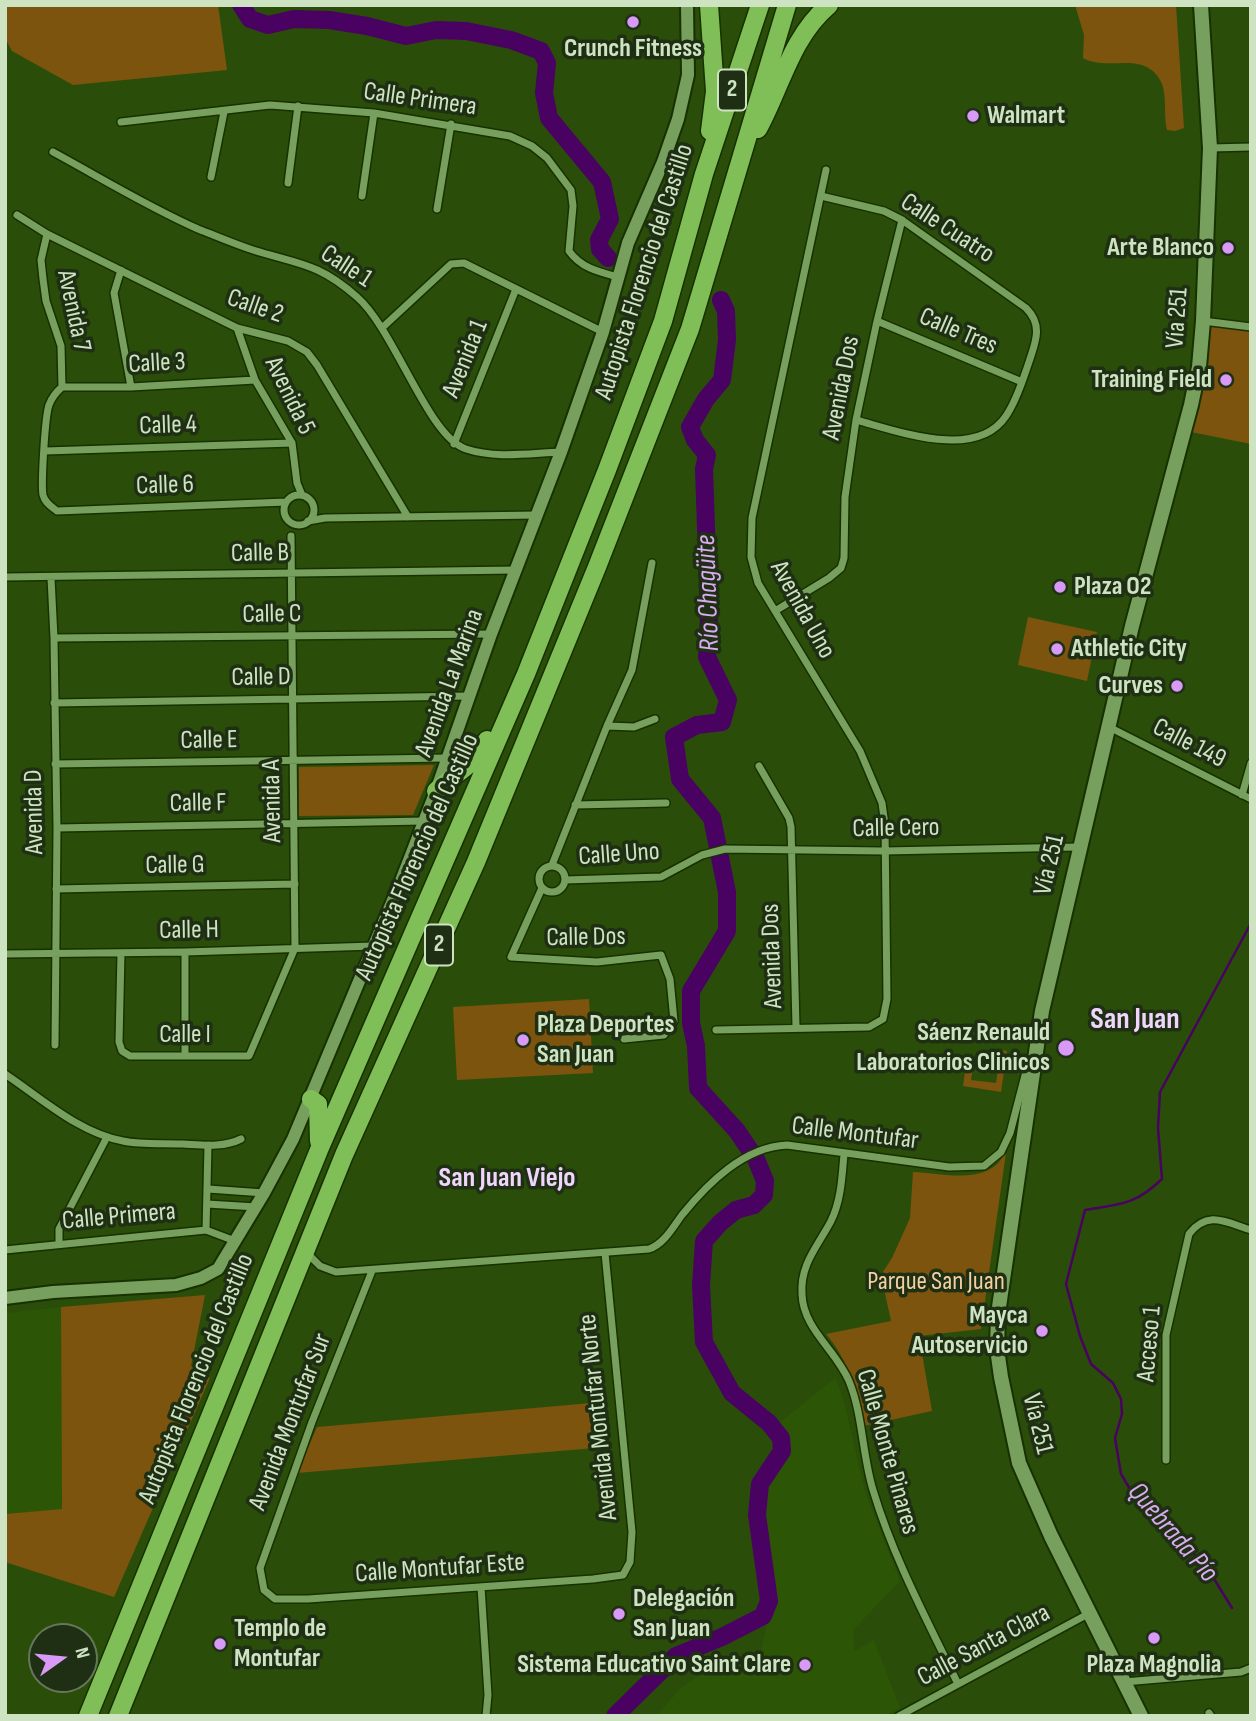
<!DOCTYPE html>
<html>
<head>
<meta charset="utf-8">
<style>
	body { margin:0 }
	#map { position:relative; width:1256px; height:1721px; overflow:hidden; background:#2a4e0a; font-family:"Sofia Sans Condensed",sans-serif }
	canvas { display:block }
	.frame { position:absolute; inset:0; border:7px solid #cee3c2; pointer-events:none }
	.north { position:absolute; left:28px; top:1623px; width:70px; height:70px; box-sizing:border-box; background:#1f2f14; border:2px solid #65775a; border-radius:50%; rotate:75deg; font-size:19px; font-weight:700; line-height:28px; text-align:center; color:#cee3c2 }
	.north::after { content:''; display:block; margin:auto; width:24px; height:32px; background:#d99af7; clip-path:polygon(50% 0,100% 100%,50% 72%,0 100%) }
</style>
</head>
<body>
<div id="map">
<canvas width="1256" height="1721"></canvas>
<div class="frame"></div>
<div class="north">N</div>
</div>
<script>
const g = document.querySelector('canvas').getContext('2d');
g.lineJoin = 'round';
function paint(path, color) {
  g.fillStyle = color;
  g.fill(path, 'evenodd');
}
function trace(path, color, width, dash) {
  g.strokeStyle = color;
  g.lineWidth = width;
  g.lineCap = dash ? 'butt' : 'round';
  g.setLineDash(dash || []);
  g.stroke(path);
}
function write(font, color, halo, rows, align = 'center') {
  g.font = font + ' "Sofia Sans Condensed",sans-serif';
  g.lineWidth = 7;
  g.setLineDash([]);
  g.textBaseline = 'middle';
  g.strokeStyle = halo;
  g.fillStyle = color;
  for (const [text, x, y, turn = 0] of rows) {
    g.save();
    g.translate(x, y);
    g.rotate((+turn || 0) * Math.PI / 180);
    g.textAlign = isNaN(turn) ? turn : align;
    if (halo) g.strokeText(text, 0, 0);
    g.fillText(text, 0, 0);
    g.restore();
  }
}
paint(new Path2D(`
	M61 1307 62 1510 5 1514V1313Z
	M835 1378 843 1398 865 1492 900 1581 853 1630 854 1651 874 1640 900 1708 884 1716H656L681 1688 697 1677 761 1650 775 1590 765 1523 766 1487 786 1452 785 1437 778 1424Z`), '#2c5505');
paint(new Path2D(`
	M5 5H218L227 70 73 85 12 51 5 38Z
	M1075 5H1176L1184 128 1175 131 1167 130C1163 114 1168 94 1160 80 1143 50 1107 72 1083 58L1084 35Z
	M1211 324 1251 329V444L1191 432Z
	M1028 617 1097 632 1087 681 1018 665Z
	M434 765 413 815 299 816V767Z
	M589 999 593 1073 457 1080 453 1007Z
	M1001 1050 1007 1051 1001 1092 963 1086 967 1058 974 1059 971 1080 996 1083Z
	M1006 1153 981 1329 919 1336 932 1411 863 1426C857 1392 849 1361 826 1334L891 1321 881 1275 892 1258 910 1218 913 1172C936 1173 969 1181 990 1169 997 1166 1001 1159 1006 1153Z
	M205 1295 191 1366 210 1378 114 1597 5 1562V1514L62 1509 61 1307Z
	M603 1402 607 1447 297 1473 317 1427Z`), '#7c540e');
trace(new Path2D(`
	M1232 1608 1211 1574 1183 1541 1137 1501 1121 1474 1115 1438 1122 1414 1121 1399 1113 1383 1091 1364 1080 1336 1066 1284 1085 1210C1121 1204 1135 1205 1162 1179L1158 1128 1160 1092 1251 923`), '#490261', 2.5);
trace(new Path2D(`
	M241 5 250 19 268 25 294 19 329 20 367 26 406 36 436 30 466 31 511 40 541 51 547 63 544 93 549 118 602 182 610 219 599 240 600 249 608 258
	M615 1716 676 1656 722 1637 763 1616 769 1601 757 1515 760 1484 782 1451 781 1438 769 1423 732 1393 704 1342 701 1285 704 1241 720 1223 736 1210 754 1205 764 1195 765 1181 756 1159 737 1131 698 1088 696 1046 691 1023V991L727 931V892L712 818 680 779 674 737 697 725 722 722 728 700 707 657 709 617 704 469 707 455 695 440 690 427 706 399 722 380 727 340 726 311 721 300`), '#490261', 18);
const minor = new Path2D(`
	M121 122 270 105 374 113 510 136 532 146 547 158 571 190 573 206 569 251C581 268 599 272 618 277
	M1210 148 1251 147
	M53 152C101 178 148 207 198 229 216 236 234 244 253 250 298 264 319 263 357 297 395 330 428 437 466 449 496 459 531 453 561 452
	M211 177 224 112
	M288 183 298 106
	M362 196 374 113
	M821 196 884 211 902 220 1026 308C1043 325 1036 341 1029 362 1023 379 1017 400 1006 416 976 461 898 431 856 420
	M437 209 451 124
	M17 215 47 234 237 328 288 341 307 352 317 365 408 517
	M47 234 41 260 43 279 46 301 61 346 62 387C55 393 52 397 49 405 45 416 41 484 43 495 45 503 51 506 57 511L286 502
	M121 270 114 293 131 387
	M877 321 1022 382
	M1203 321 1251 327
	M383 327 451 264 464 263 603 332
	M237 328 255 380 292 443 297 483 302 495
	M62 387H131L255 380
	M454 444 516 289
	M45 451 292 443
	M284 510a15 15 0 1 1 30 0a15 15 0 1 1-30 0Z
	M308 521 325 518 538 515
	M5 577 515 570
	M51 578 54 638 57 828 55 1045
	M775 611 829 578 841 568 844 558 845 497 856 420 877 321 902 220
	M54 638 491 634
	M54 703 469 696
	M607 726 634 727 655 719
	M1109 727 1251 799
	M55 764 447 758
	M759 766 789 818 791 827 796 1027
	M1242 795 1251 763
	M575 805 666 803
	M57 828 424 821
	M552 865 607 726 632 670 652 563
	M539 879a13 13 0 1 1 26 0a13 13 0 1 1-26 0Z
	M565 880 661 877 702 855 725 849 884 851 1079 847
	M542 888 511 957 597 962 661 955 670 979 674 1021 664 1035 624 1039
	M56 889 295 884
	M121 953 119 1042 122 1051 130 1056H249L295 948 291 536
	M5 954 185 952 374 946
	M716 1030 869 1027 883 1019 887 999 885 825 882 803 860 751 758 583 751 557 752 518 826 170
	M185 1056V952
	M5 1074C41 1098 79 1133 123 1141 142 1145 163 1143 183 1144 202 1145 223 1148 241 1139
	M844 1154C842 1177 841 1201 831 1221 818 1246 800 1264 802 1294 803 1329 836 1350 849 1381 863 1415 862 1454 873 1490 893 1557 927 1620 958 1684
	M208 1189 264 1193
	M207 1204 256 1207
	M206 1230 208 1145
	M59 1244V1229L107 1137
	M5 1250 206 1230 235 1241
	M307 1253 320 1266 336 1272 649 1249C664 1244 673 1227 682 1215 708 1183 744 1147 787 1145L949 1167 984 1166 1001 1152 1010 1133 1029 1060
	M372 1271 312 1422 260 1568 264 1590 275 1599H308L593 1579 623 1575 630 1562 632 1532 605 1253
	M1166 1460V1335L1189 1234C1208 1210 1225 1222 1251 1230
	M481 1587 488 1695 486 1716
	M1124 1682 1241 1672 1251 1668
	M1209 1713 1211 1716
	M899 1716 1088 1614`);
const tertiary = new Path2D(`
	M5 1298 53 1292 176 1285 201 1278 218 1269 264 1193 293 1139 401 881 436 791 491 634 561 452 603 332 628 243 663 162 678 119 688 75 687 5`);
const secondary = new Path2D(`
	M1141 1716 1051 1536 1019 1463 1001 1377 997 1349 998 1314 1042 1011 1132 626 1191 405 1199 367 1203 321 1210 148 1201 5`);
const trunk = new Path2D(`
	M709 5 715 91 710 131
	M758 129C781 87 791 37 829 5
	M436 791C457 771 474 767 487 740
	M311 1099 318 1104 319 1141
	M88 1716 319 1150 526 674 607 470 663 321 704 174 760 5
	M118 1716 344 1155 476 862 597 567 690 329 787 5`);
trace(minor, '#173100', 10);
trace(tertiary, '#173100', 16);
trace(secondary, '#173100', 18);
trace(trunk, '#173100', 21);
trace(minor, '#779f5e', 7);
trace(tertiary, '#779f5e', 12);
trace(secondary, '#779f5e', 14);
trace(trunk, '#80be57', 18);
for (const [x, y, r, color] of [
	[633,22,7,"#d99af7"],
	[973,116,7,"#d99af7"],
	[1228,248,7,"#d99af7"],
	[1226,380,7,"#d99af7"],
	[1060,587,7,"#d99af7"],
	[1057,649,7,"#d99af7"],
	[1177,686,7,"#d99af7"],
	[523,1040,7,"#d99af7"],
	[1066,1048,9,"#d99af7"],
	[1042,1331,7,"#d99af7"],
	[619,1614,7,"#d99af7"],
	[1154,1638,7,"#d99af7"],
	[220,1644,7,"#d99af7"],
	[805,1665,7,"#d99af7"]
]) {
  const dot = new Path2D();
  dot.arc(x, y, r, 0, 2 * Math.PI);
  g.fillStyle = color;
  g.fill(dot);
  trace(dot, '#1f2f14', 2.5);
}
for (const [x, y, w] of [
	[732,90,28],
	[439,945,28]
]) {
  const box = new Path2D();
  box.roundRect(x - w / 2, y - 20.5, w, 41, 5);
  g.fillStyle = '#1f2f14';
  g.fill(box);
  trace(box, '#cee3c2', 2);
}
write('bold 24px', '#cee3c2', null, [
	["2",732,90],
	["2",439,945]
]);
write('bold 26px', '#cee3c2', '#1f2f14', [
	["Crunch Fitness",633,49,"center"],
	["Walmart",987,116],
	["Arte Blanco",1214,248,"right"],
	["Training Field",1212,380,"right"],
	["Plaza O2",1074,587],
	["Athletic City",1071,649],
	["Curves",1163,686,"right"],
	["Plaza Deportes",537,1025],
	["San Juan",537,1055],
	["Sáenz Renauld",1050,1033,"right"],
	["Laboratorios Clinicos",1050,1063,"right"],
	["Mayca",1028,1316,"right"],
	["Autoservicio",1028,1346,"right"],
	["Delegación",633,1599],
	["San Juan",633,1629],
	["Templo de",234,1629],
	["Montufar",234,1659],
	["Sistema Educativo Saint Clare",791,1665,"right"],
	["Plaza Magnolia",1154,1665,"center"]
], 'left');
write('26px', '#cee3c2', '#1f2f14', [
	["Calle Primera",420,100,8],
	["Calle Cuatro",947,229,33],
	["Calle 1",346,267,33],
	["Autopista Florencio del Castillo",645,272,-72],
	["Calle 2",255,307,19],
	["Avenida 7",73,311,78],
	["Vía 251",1178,318,-86],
	["Calle Tres",958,332,23],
	["Avenida 1",466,359,-68],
	["Calle 3",157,364,-3],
	["Avenida Dos",842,388,-79],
	["Avenida 5",289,396,64],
	["Calle 4",168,426,-2],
	["Calle 6",165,486,-2],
	["Calle B",260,554,-1],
	["Avenida Uno",802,610,61],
	["Calle C",272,615,-1],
	["Calle D",261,678,-1],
	["Avenida La Marina",450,683,-70],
	["Calle E",209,741,-1],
	["Calle 149",1189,744,27],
	["Avenida A",273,801,-91],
	["Calle F",198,804,-1],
	["Avenida D",35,812,-91],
	["Calle Cero",896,829,-1],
	["Calle Uno",619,855,-4],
	["Autopista Florencio del Castillo",418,857,-66],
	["Vía 251",1050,865,-77],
	["Calle G",175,866,-1],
	["Calle H",189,931,-1],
	["Calle Dos",586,938,-1],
	["Avenida Dos",773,956,-92],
	["Calle I",185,1035],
	["Calle Montufar",855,1134,7],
	["Calle Primera",119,1217,-5],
	["Acceso 1",1150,1344,-85],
	["Autopista Florencio del Castillo",197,1379,-68],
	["Avenida Montufar Norte",599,1417,-96],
	["Avenida Montufar Sur",291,1422,-69],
	["Vía 251",1037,1424,76],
	["Calle Monte Pinares",887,1452,74],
	["Calle Montufar Este",440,1569,-4],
	["Calle Santa Clara",984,1646,-28]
]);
write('26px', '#f2d0a2', '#1f2f14', [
	["Parque San Juan",936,1282]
]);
write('italic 28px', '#d9abf0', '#1f2f14', [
	["Río Chagüite",709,593,-92],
	["Quebrada Pío",1172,1533,49]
]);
write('bold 28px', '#f0d6fd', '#1f2f14', [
	["San Juan Viejo",507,1179]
]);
write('bold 30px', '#f0d6fd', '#1f2f14', [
	["San Juan",1135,1020]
]);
</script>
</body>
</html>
